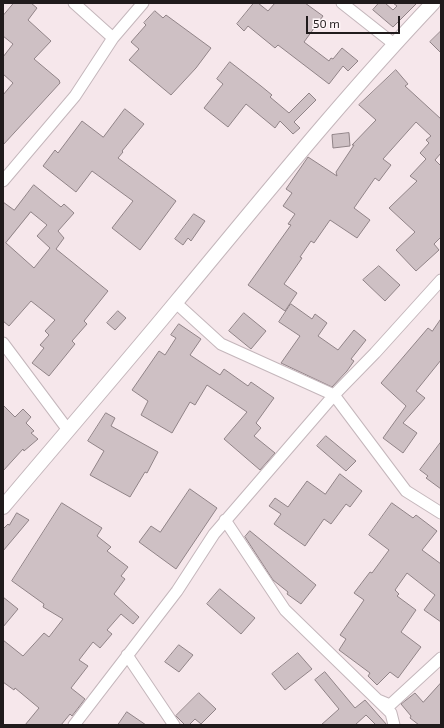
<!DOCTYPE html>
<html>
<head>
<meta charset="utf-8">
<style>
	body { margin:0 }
	#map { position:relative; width:444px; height:728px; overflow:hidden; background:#f6e7eb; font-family:"Exo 2",sans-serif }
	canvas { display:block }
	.frame { position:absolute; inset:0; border:4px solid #201b1c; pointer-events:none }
	.scale { position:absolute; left:306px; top:16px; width:94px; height:18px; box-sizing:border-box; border:2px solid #201b1c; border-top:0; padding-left:5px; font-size:12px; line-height:14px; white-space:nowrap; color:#201b1c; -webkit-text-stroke:3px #fff6f8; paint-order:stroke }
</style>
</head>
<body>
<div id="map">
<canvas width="444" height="728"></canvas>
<div class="frame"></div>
<div class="scale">50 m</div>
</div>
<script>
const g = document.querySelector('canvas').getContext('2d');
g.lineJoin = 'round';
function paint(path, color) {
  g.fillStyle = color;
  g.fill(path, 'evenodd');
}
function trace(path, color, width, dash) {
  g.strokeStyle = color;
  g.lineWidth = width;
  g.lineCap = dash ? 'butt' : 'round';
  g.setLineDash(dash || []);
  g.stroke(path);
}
const building = new Path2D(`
	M14 3H31L37 8 28 20 51 41 34 59 59 80 60 83 3 145V95L13 83 3 74V57L13 44 3 36V16Z
	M254 3H258L268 11 275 3H305L323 16 304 42 329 61 331 58 333 59 342 48 358 61 348 71 343 66 329 84 278 45 275 48 248 26 244 31 237 24Z
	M379 3H385L393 10 397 6 393 3H417L393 27 373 10Z
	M155 11 163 18 166 15 211 48 196 68 171 95 129 60 139 49 131 42 146 25 144 23Z
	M441 31V53L430 42Z
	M230 62 261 86 272 95 270 97 289 113 309 93 316 100 294 122 300 128 293 134 280 121 275 128 246 104 228 127 204 108 223 84 217 79Z
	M396 70 408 84 405 86 441 119V153L435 160 441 166V237L434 244 439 250 416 271 396 250 415 232 389 208 417 181 410 176 426 159 420 153 429 143 426 140 431 136 416 122 383 159 391 165 379 181 375 178 354 208 370 220 357 238 330 220 314 243 311 241 300 257 302 258 284 284 297 293 285 311 248 285 291 225 288 224 295 214 283 206 292 193 286 189 308 157 337 176 336 172 354 145H352L376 120 359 105Z
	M125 109 144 124 122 151 123 152 118 158 176 201 140 250 112 228 133 201 92 171 76 192 43 166 55 150 58 153 82 121 103 137Z
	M349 133 350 146 333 148 332 135Z
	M34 185 61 207 64 204 74 213 58 231 64 238 56 249 108 291 84 321 87 324 72 341 75 344 49 376 32 363 44 348 40 345 49 335 45 331 55 320 31 301 9 326 3 321V202L14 210ZM31 212 47 225 37 236 50 248 34 268 6 243Z
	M194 214 205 221 191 241 188 238 183 245 175 239Z
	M379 266 400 285 385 301 363 280Z
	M291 304 312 319 315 314 327 323 318 336 338 350 354 330 366 340 351 359 354 361 347 371 332 387 281 363 300 336 279 322Z
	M118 311 126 318 115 330 107 323Z
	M244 313 266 331 251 349 229 331Z
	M441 319V360L416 391 425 398 403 423 417 433 403 453 383 438 406 406 381 383 428 328 432 331Z
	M179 324 201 339 190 355 220 375 224 369 248 386 251 382 274 398 256 423 261 428 254 436 275 453 260 470 224 439 247 412 207 385 195 405 190 402 172 433 141 415 148 401 132 390 159 351 165 355 176 338 171 335Z
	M3 405 15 417 23 409 31 417 26 423 34 431 31 433 38 439 24 451 23 449 3 471Z
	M106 413 115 418 111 426 158 452 147 473 145 472 130 497 90 475 104 451 88 441Z
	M326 436 356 461 346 471 317 446Z
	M441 442V489L426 478 428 476 420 470Z
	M340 474 362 491 350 507 346 504 331 524 324 519 305 546 274 524 281 514 269 506 275 498 288 507 307 481 325 494Z
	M190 489 217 508 176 569 139 542 151 526 160 532Z
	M62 503 102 528 97 536 111 547 107 551 128 567 121 576 125 579 114 594 139 617 133 624 121 614 107 630 112 634 100 648 93 642 79 660 88 666 71 688 85 699 72 716 70 714 61 725H25L39 708 15 688 14 690 3 682V640L23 656 44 633 49 637 63 619 43 607 44 604 12 581Z
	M392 503 413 518 416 515 437 531 422 550 441 564V622L424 610 435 595 407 573 395 590 399 594 397 596 416 610 401 632 421 647 398 678 390 672 377 685 368 676 370 673 339 650 346 639 340 635 364 600 354 593 370 572 372 573 389 550 369 535Z
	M17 513 29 520 3 551V529L8 524 9 525Z
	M250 531 316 585 301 604 287 594 288 592 273 580 245 537Z
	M220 589 255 618 241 634 207 604Z
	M3 597 18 609 3 627Z
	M179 645 193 655 179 672 165 662Z
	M298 653 312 669 285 690 272 674Z
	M325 672 355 708 365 700 387 725H376L366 715 355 725H321L339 709 315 680Z
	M441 683V725H419L410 718 411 716 401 704 415 693 423 702Z
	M199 693 216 709 201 724 195 719 189 725H185L176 716Z
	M127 712 146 725H118Z`);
paint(building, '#cec0c4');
trace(building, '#908387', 1);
const minor = new Path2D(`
	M74 3 113 38
	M342 3 394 44
	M3 181 75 96 113 38 143 3
	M176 303 221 344 334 395 406 491 441 513
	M3 343 68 430
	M225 520 285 610 391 713 394 725
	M127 655 174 725
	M378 700 390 705 441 658
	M74 725 177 591 214 534 334 395 375 353 441 280`);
const tertiary = new Path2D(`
	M3 507C61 438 120 370 177 301 261 200 343 98 433 3`);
trace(minor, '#c4b6bb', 13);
trace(tertiary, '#c4b6bb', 16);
trace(minor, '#fff', 11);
trace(tertiary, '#fff', 14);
</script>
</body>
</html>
